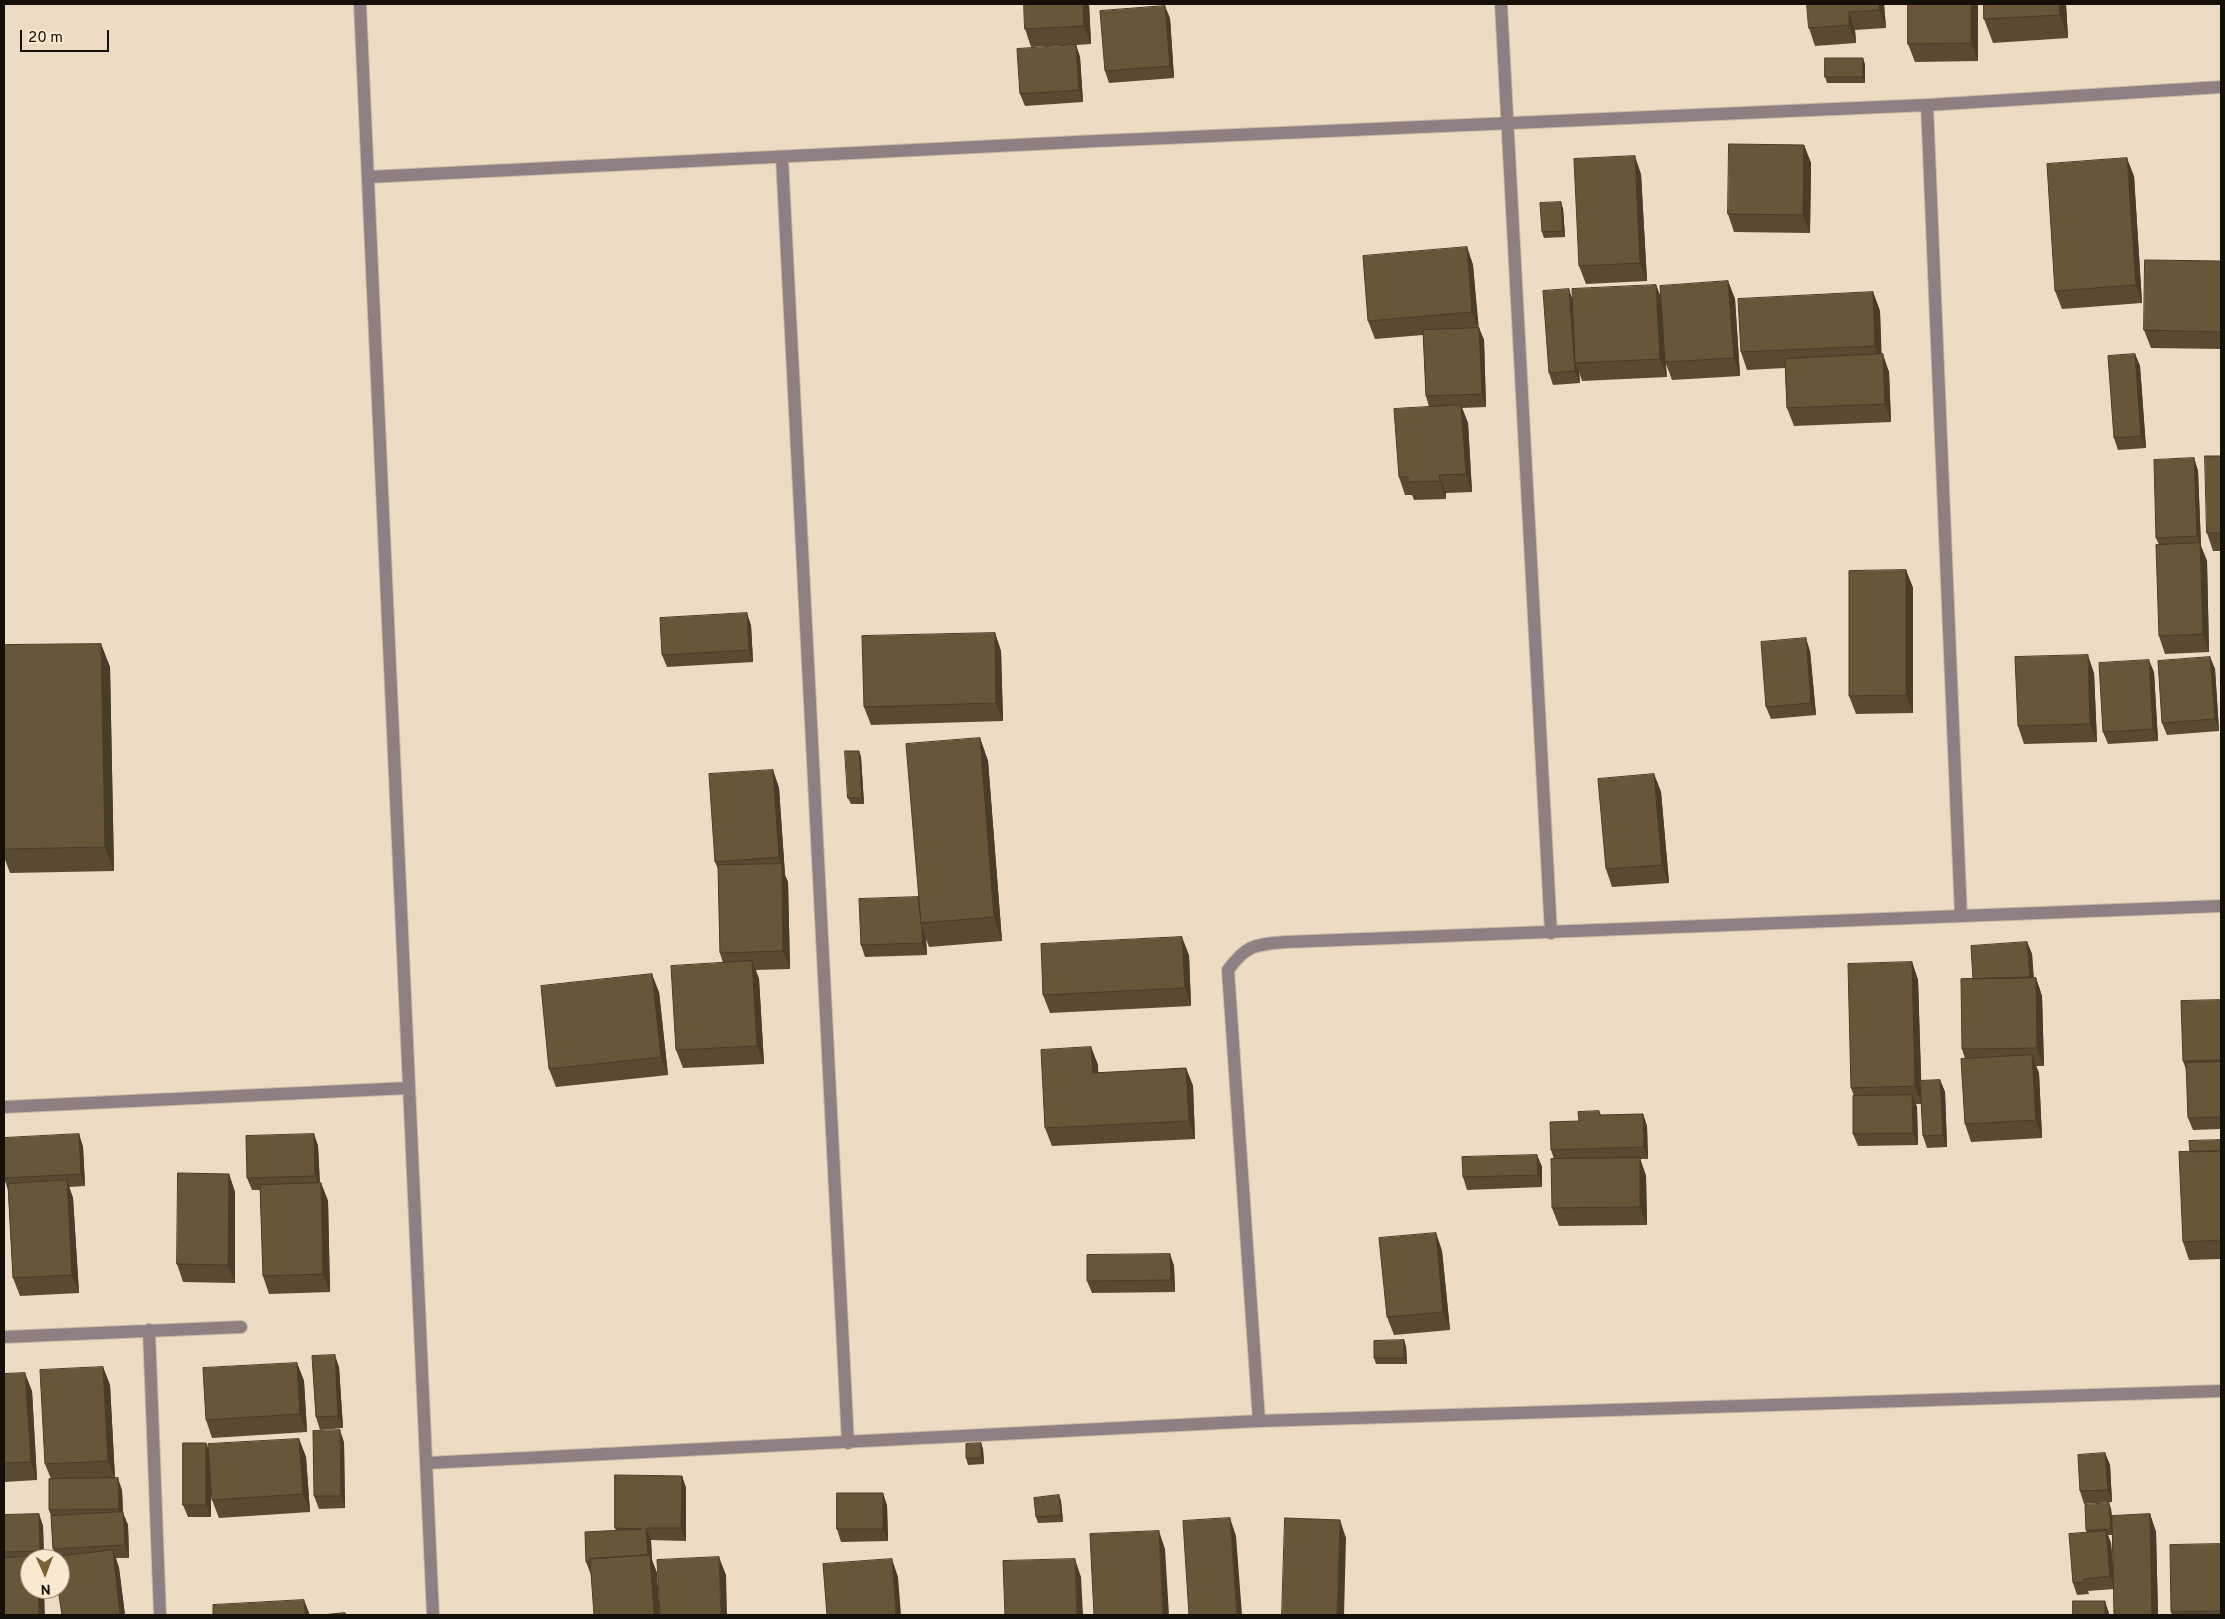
<!DOCTYPE html>
<html>
<head>
<meta charset="utf-8">
<style>
	body { margin:0 }
	#map { position:relative; width:2225px; height:1619px; overflow:hidden; background:#eddcc3; font-family:Overpass,sans-serif }
	canvas { display:block }
	.frame { position:absolute; inset:0; border:5px solid #151007; pointer-events:none }
	.north { position:absolute; left:20px; top:1549px; width:50px; height:50px; box-sizing:border-box; background:#fae9d0; border:1px solid #9e9280; border-radius:50%; rotate:178deg; font-size:14px; font-weight:700; line-height:20px; text-align:center; color:#151007 }
	.north::after { content:''; display:block; margin:auto; width:18px; height:22px; background:#796132; clip-path:polygon(50% 0,100% 100%,50% 72%,0 100%) }
	.scale { position:absolute; left:20px; top:30px; width:89px; height:22px; box-sizing:border-box; border:2px solid #151007; border-top:0; padding-left:6px; font-size:15px; line-height:18px; white-space:nowrap; color:#151007; -webkit-text-stroke:4px #fae9d0; paint-order:stroke }
</style>
</head>
<body>
<div id="map">
<canvas width="2225" height="1619"></canvas>
<div class="frame"></div>
<div class="north">N</div>
<div class="scale">20 m</div>
</div>
<script>
const g = document.querySelector('canvas').getContext('2d');
g.lineJoin = 'round';
function trace(path, color, width, dash) {
  g.strokeStyle = color;
  g.lineWidth = width;
  g.lineCap = dash ? 'butt' : 'round';
  g.setLineDash(dash || []);
  g.stroke(path);
}
function paint(path, color) {
  g.fillStyle = color;
  g.fill(path, 'evenodd');
}
const minor = new Path2D(`
	M360 4 433 1615
	M1501 4 1551 933
	M1927 105 1961 916
	M782 158 848 1443
	M368 177 1097 141 1927 105 2221 87
	M4 1107 408 1088
	M149 1330 160 1615
	M4 1337 241 1327
	M1259 1421 1228 970C1247 944 1255 945 1286 942L2221 906
	M427 1463 1259 1421 2221 1391`);
trace(minor, '#cabba5', 14);
trace(minor, '#8e8082', 12);
paint(new Path2D(`
	M1024 4H1089L1091 44 1076 45 1080 57 1083 102 1025 106 1020 94 1072 45 1031 47 1025 29Z
	M1807 4H1884L1886 28 1855 30 1856 43 1815 46 1809 28Z
	M1908 4H1978V61L1915 62 1908 44Z
	M2066 4 2068 38 1993 43 1984 19Z
	M1170 18 1174 78 1109 83 1105 71Z
	M1865 64V83H1827L1825 77Z
	M1804 145 1811 163 1810 233 1734 232 1728 214Z
	M1641 174 1647 281 1586 284 1579 266Z
	M2134 176 2142 303 2062 309 2055 291Z
	M1563 208 1565 237 1544 238 1542 232Z
	M1467 247 1473 265 1478 328H1479L1484 340 1486 407 1462 408 1468 423 1472 492 1446 493V499L1414 500 1412 495H1405L1399 477 1429 407 1426 396 1423 335 1375 339 1368 321Z
	M2221 261V349L2151 348 2144 330Z
	M1728 281 1735 299 1740 376 1672 380 1666 364 1667 377 1582 381 1579 372 1580 383 1553 385 1549 373 1572 299 1656 285 1661 298Z
	M1873 292 1880 311 1881 354 1889 372 1891 422 1794 426 1787 408 1785 368 1747 370 1741 352Z
	M2135 354 2140 366 2146 448 2118 450 2114 438Z
	M2221 456V551H2213L2207 533Z
	M2194 458 2198 471 2201 546 2207 561 2209 652 2165 654 2159 636V545L2156 538Z
	M1906 570 1913 588V713L1856 714 1849 696Z
	M751 625 753 662 667 667 662 655Z
	M995 633 1001 651 1003 721 871 725 864 707Z
	M101 644 110 667 114 871 10 873 4 857V645Z
	M1810 651 1816 715 1771 719 1766 707Z
	M2210 657 2215 669 2219 731 2167 735 2162 723Z
	M2154 672 2158 741 2108 744 2103 732Z
	M2094 673 2097 742 2024 744 2018 726Z
	M980 738 988 761 1002 941 929 947 926 939 927 955 865 957 861 945 918 897Z
	M859 751 861 757 864 804H851L848 798Z
	M773 770 779 788 785 875 788 882 790 969 756 970 759 979 764 1064 683 1068 676 1050 723 963 720 953 718 869 715 862Z
	M1654 774 1661 792 1669 883 1612 887 1606 869Z
	M2027 942 2032 954 2034 978H2036L2042 996 2044 1066H2036L2039 1073 2042 1138 1971 1142 1965 1124V1059L1962 1049 1973 979Z
	M1189 955 1191 1006 1050 1013 1043 995Z
	M1912 962 1918 980 1921 1081 1940 1080 1945 1092 1947 1147 1927 1148 1923 1136 1921 1104H1916L1917 1107 1918 1145 1858 1146 1853 1134 1854 1096 1851 1088Z
	M659 992 668 1075 556 1087 549 1069Z
	M2221 1000V1129L2193 1130 2188 1118 2187 1072 2183 1061Z
	M1091 1047 1098 1065V1073L1186 1068 1193 1086 1195 1139 1052 1146 1045 1128Z
	M1599 1111 1601 1115 1643 1114 1647 1126 1648 1159H1640L1646 1176 1647 1225 1559 1226 1552 1208 1554 1159 1551 1150 1579 1121Z
	M79 1134 83 1147 85 1186 69 1187 73 1198 79 1293 20 1296 13 1278 8 1190 4 1178Z
	M314 1134 318 1146 320 1183H321L328 1201 330 1292 269 1294 263 1276 260 1190H252L247 1178Z
	M2221 1140V1259L2189 1260 2183 1242 2190 1152Z
	M1537 1155 1542 1167V1187L1467 1190 1463 1177Z
	M229 1174 235 1192V1283L183 1282 177 1264Z
	M1436 1233 1442 1251 1450 1330 1394 1335 1387 1317Z
	M1170 1254 1174 1266 1175 1292 1092 1293 1087 1281Z
	M1406 1346 1407 1364H1376L1374 1358Z
	M297 1363 304 1381 307 1432 212 1438 206 1420Z
	M103 1367 110 1385 115 1478 122 1490 123 1513 128 1525 129 1558H116L119 1568 125 1615H62L56 1557 53 1549 51 1516 49 1510 51 1479 45 1464Z
	M339 1367 343 1428 320 1430 316 1417Z
	M4 1374 32 1391 37 1480 4 1482Z
	M299 1439 306 1457 310 1512 219 1518 212 1500 211 1479V1517H188L183 1505 209 1450Z
	M344 1442 345 1508 319 1509 314 1496Z
	M981 1443 983 1449 984 1464 968 1465 966 1458Z
	M2105 1453 2110 1465 2112 1502 2084 1504 2080 1491Z
	M682 1476 686 1488V1541L651 1540 652 1560 657 1573 591 1575 586 1562 616 1530 615 1528Z
	M1059 1495 1061 1501 1063 1522 1038 1523 1036 1517Z
	M2109 1503 2111 1509 2112 1516 2150 1514 2156 1532 2158 1615H2114V1589L2088 1591 2089 1594 2077 1595 2073 1583 2087 1533 2086 1530ZM2108 1535H2112L2113 1572 2111 1543Z
	M887 1505 888 1541 841 1542 837 1529Z
	M39 1514 43 1526 44 1559H30L4 1615V1515Z
	M2221 1544V1615H2172L2171 1612Z`), '#594a31');
paint(new Path2D(`
	M1083 4H1089L1091 44 1084 26Z
	M1879 4H1884L1886 28 1879 10Z
	M1971 4H1978V61L1971 43Z
	M2059 4H2066L2068 38 2060 15Z
	M1165 6 1170 18 1174 78 1170 66Z
	M1849 12 1855 30 1856 43 1849 25Z
	M1076 45 1080 57 1083 102 1079 90Z
	M1863 58 1865 64V83L1863 77Z
	M1804 145 1811 163 1810 233 1803 215Z
	M1635 156 1641 174 1647 281 1640 263Z
	M2127 158 2134 176 2142 303 2136 285Z
	M1561 202 1563 208 1565 237 1563 231Z
	M1467 247 1473 265 1479 330 1472 312Z
	M1728 281 1735 299 1740 376 1734 358Z
	M1656 285 1663 303 1665 362 1667 377 1660 359Z
	M1569 289 1573 301 1575 363 1579 372 1580 383 1575 371Z
	M1873 292 1880 311 1882 364 1875 346Z
	M1479 328 1484 340 1486 407 1482 394Z
	M1883 354 1889 372 1891 422 1885 404Z
	M2135 354 2140 366 2146 448 2141 436Z
	M1461 405 1468 423 1472 492 1466 474Z
	M2194 458 2198 471 2201 546 2207 561 2209 652 2203 634 2200 545 2197 536Z
	M1439 475 1446 493V499L1440 481Z
	M1906 570 1913 588V713L1906 695Z
	M747 613 751 625 753 662 749 650Z
	M995 633 1001 651 1003 721 996 703Z
	M1806 638 1810 651 1816 715 1811 703Z
	M101 644 110 667 114 871 105 847Z
	M2088 655 2094 673 2097 742 2090 724Z
	M2210 657 2215 669 2219 731 2215 719Z
	M2149 660 2154 672 2158 741 2153 729Z
	M980 738 988 761 1002 941 994 917Z
	M859 751 861 757 864 804 862 798Z
	M773 770 779 788 785 875 788 882 790 969 783 951 782 865 779 857Z
	M1654 774 1661 792 1669 883 1662 865Z
	M922 927 926 939 927 955 922 943Z
	M1182 937 1189 955 1191 1006 1185 988Z
	M2027 942 2032 954 2034 989 2030 977Z
	M752 961 759 979 764 1064 757 1046Z
	M1912 962 1918 980 1922 1104 1915 1086Z
	M652 974 659 992 668 1075 661 1057Z
	M2036 978 2042 996 2044 1066 2037 1048Z
	M1091 1047 1098 1065 1099 1091 1093 1073Z
	M2032 1055 2039 1073 2042 1138 2036 1120Z
	M1186 1068 1193 1086 1195 1139 1189 1121Z
	M1940 1080 1945 1092 1947 1147 1943 1135Z
	M1912 1095 1917 1107 1918 1145 1913 1133Z
	M1643 1114 1647 1126 1648 1159 1644 1147Z
	M79 1134 83 1147 85 1186 81 1174Z
	M314 1134 318 1146 320 1188 315 1176Z
	M1537 1155 1542 1167V1187L1538 1175Z
	M1640 1158 1646 1176 1647 1225 1640 1207Z
	M229 1174 235 1192V1283L228 1265Z
	M67 1180 73 1198 79 1293 72 1275Z
	M321 1183 328 1201 330 1292 323 1274Z
	M1436 1233 1442 1251 1450 1330 1443 1312Z
	M1170 1254 1174 1266 1175 1292 1171 1280Z
	M1404 1340 1406 1346 1407 1364 1404 1358Z
	M335 1355 339 1367 343 1428 338 1416Z
	M297 1363 304 1381 307 1432 300 1414Z
	M103 1367 110 1385 115 1479 108 1461Z
	M25 1373 32 1391 37 1480 31 1462Z
	M340 1430 344 1442 345 1508 341 1496Z
	M299 1439 306 1457 310 1512 303 1494Z
	M206 1443 211 1455V1517L206 1505Z
	M981 1443 983 1449 984 1464 981 1458Z
	M2105 1453 2110 1465 2112 1502 2108 1490Z
	M682 1476 686 1488V1541L681 1528Z
	M118 1478 122 1490 123 1513 128 1525 129 1558 125 1545 124 1521 119 1509Z
	M883 1493 887 1505 888 1541 883 1529Z
	M1059 1495 1061 1501 1063 1522 1061 1515Z
	M2109 1503 2111 1509 2113 1535 2111 1529Z
	M39 1514 43 1526 44 1559H43L40 1551Z
	M2150 1514 2156 1532 2158 1615H2152Z
	M1230 1518 1236 1536 1242 1615H1237Z
	M1340 1520 1346 1538 1344 1615H1337Z
	M646 1528 651 1540 652 1560 657 1573 660 1615H654L648 1559Z
	M1159 1531 1165 1549 1169 1615H1163Z
	M2106 1531 2111 1543 2115 1588 2110 1576Z
	M113 1550 119 1568 125 1615H120Z
	M719 1557 726 1575 727 1615H721Z
	M892 1559 898 1577 901 1615H896Z
	M1075 1559 1081 1577 1083 1615H1077Z
	M38 1589H44L45 1615H39Z
	M304 1600 310 1615H305Z
	M2105 1601 2109 1613V1615H2105Z`), '#493c28');
const building = new Path2D(`
	M1024 4H1083L1084 26 1025 29Z
	M1807 4H1879V10L1849 12V25L1809 28Z
	M1908 4H1971V43L1908 44Z
	M1984 4H2059L2060 15 1984 19Z
	M1165 6 1170 66 1105 71 1100 11Z
	M1076 45 1079 90 1020 94 1017 49Z
	M1825 58H1863V77H1825Z
	M1729 144 1804 145 1803 215 1728 214Z
	M1635 156 1640 263 1579 266 1574 159Z
	M2127 158 2136 285 2055 291 2047 164Z
	M1561 202 1563 231 1542 232 1540 203Z
	M1467 247 1472 312 1368 321 1363 256Z
	M2145 260 2221 261V332L2144 330Z
	M1728 281 1734 358 1665 362 1660 286Z
	M1656 285 1660 359 1575 363 1572 289Z
	M1569 289 1575 371 1549 373 1543 291Z
	M1873 292 1875 346 1741 352 1738 299Z
	M1479 328 1482 394 1426 396 1423 330Z
	M1883 354 1885 404 1787 408 1785 359Z
	M2135 354 2141 436 2114 438 2108 356Z
	M1461 405 1466 474 1439 475 1440 481 1408 482V477H1399L1394 409Z
	M2205 456H2221V533H2207Z
	M2194 458 2197 536 2156 538 2154 460Z
	M2200 543 2203 634 2159 636 2156 545Z
	M1906 570V695L1849 696V571Z
	M747 613 749 650 662 655 660 618Z
	M995 633 996 703 864 707 862 636Z
	M1806 638 1811 703 1766 707 1761 642Z
	M101 644 105 847 4 849V645Z
	M2088 655 2090 724 2018 726 2015 657Z
	M2210 657 2215 719 2162 723 2158 661Z
	M2149 660 2153 729 2103 732 2099 663Z
	M980 738 994 917 921 923 906 744Z
	M845 751H859L862 798H848Z
	M773 770 779 857 715 862 709 774Z
	M1654 774 1662 865 1606 869 1598 779Z
	M782 864 783 951 720 953 718 865Z
	M918 897 921 923 922 927V943L861 945 859 899Z
	M1182 937 1185 988 1043 995 1041 944Z
	M2027 942 2030 977 1973 979 1971 946Z
	M752 961 757 1046 676 1050 671 966Z
	M1912 962 1915 1086 1851 1088 1848 964Z
	M652 974 661 1057 549 1069 541 986Z
	M2036 978 2037 1048 1962 1049 1961 979Z
	M2221 1000V1060L2183 1061 2181 1001Z
	M1091 1047 1093 1073 1186 1068 1189 1121 1045 1128 1041 1050Z
	M2032 1055 2036 1120 1965 1124 1961 1059Z
	M2221 1062V1117L2188 1118 2186 1063Z
	M1940 1080 1943 1135 1923 1136 1920 1081Z
	M1912 1095 1913 1133 1853 1134V1096Z
	M1599 1111 1600 1115 1643 1114 1644 1147 1551 1150 1550 1122 1579 1121 1578 1112Z
	M79 1134 81 1174 4 1178V1138Z
	M314 1134 315 1176 247 1178 246 1136Z
	M2221 1140V1151L2190 1152 2189 1141Z
	M2221 1151V1240L2183 1242 2179 1152Z
	M1537 1155 1538 1175 1463 1177 1462 1157Z
	M1640 1158V1207L1552 1208 1551 1159Z
	M178 1173 229 1174 228 1265 177 1264Z
	M67 1180 72 1275 13 1278 8 1184Z
	M321 1183 323 1274 263 1276 260 1185Z
	M1436 1233 1443 1312 1387 1317 1379 1238Z
	M1170 1254 1171 1280 1087 1281V1255Z
	M1404 1340V1358H1374V1341Z
	M335 1355 338 1416 316 1417 312 1356Z
	M297 1363 300 1414 206 1420 203 1368Z
	M103 1367 108 1461 45 1464 40 1370Z
	M25 1373 31 1462 4 1463V1374Z
	M340 1430 341 1496H314L313 1431Z
	M299 1439 303 1494 212 1500 208 1444Z
	M183 1443H206V1505H183Z
	M981 1443V1458H966V1444Z
	M2105 1453 2108 1490 2080 1491 2078 1455Z
	M615 1475 682 1476 681 1528H646L648 1555 590 1559V1562H586L585 1532 642 1529 615 1528Z
	M118 1478 119 1509 49 1510V1479Z
	M837 1493H883V1529H837Z
	M1059 1495 1061 1515 1036 1517 1034 1498Z
	M2109 1503 2111 1529 2086 1530 2085 1505Z
	M123 1512 125 1545 53 1549 51 1516Z
	M39 1514 40 1551 4 1552V1515Z
	M2150 1514 2152 1615H2114L2112 1516Z
	M1230 1518 1237 1615H1189L1183 1521Z
	M1285 1518 1340 1520 1337 1615H1282Z
	M1159 1531 1163 1615H1094L1090 1534Z
	M2106 1531 2110 1576 2084 1579V1582L2073 1583 2069 1534Z
	M2221 1544V1611L2171 1612 2170 1545Z
	M113 1550 120 1615H62L58 1589H60V1559H55V1557Z
	M650 1555 654 1615H594L590 1559Z
	M36 1556 37 1559H30V1589H38L39 1615H4V1558Z
	M719 1557 721 1615H660L657 1560Z
	M892 1559 896 1615H827L823 1564Z
	M1075 1559 1077 1615H1005L1003 1561Z
	M304 1600 305 1615H213V1605Z
	M2073 1601H2105V1615H2073Z
	M345 1613 346 1615H322Z`);
paint(building, '#685639');
trace(building, '#493c28', 1);
</script>
</body>
</html>
